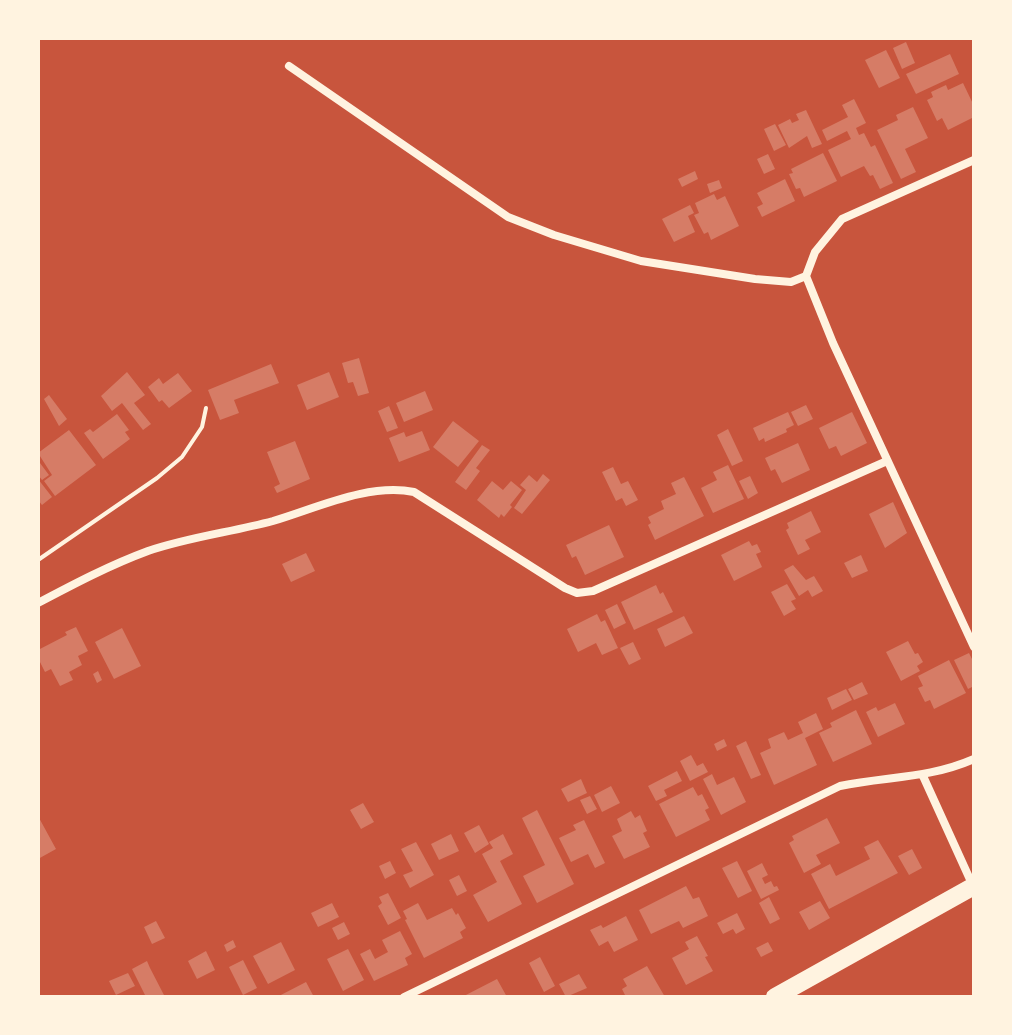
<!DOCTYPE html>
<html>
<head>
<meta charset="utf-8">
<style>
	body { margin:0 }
	#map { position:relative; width:1012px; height:1035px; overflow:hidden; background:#c8553d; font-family:"Exo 2",sans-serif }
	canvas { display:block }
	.frame { position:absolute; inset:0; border:40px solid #fff3e0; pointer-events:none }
</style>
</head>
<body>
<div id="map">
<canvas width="1012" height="1035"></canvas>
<div class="frame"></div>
</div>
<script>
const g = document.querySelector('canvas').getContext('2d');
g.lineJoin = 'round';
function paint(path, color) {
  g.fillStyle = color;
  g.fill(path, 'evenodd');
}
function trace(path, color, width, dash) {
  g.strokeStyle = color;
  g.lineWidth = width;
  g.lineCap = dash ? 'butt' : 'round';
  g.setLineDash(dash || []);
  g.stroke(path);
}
paint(new Path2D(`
	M906 42 915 63 902 69 893 48Z
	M886 50 900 78 879 88 865 60Z
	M950 54 959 74 916 94 906 74Z
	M963 83 974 106V117L948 130 942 118 937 121 927 100 933 97 931 92 946 85 948 90Z
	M854 99 866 123 856 128 859 135 864 133 871 147 875 145 893 183 880 189 873 175 870 176 864 166 841 177 828 150 851 139 847 131 827 141 822 130 848 117 842 105Z
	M913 107 928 138 905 149 916 172 901 179 877 130 898 120 896 115Z
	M806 110 822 144 812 148 807 136 789 148 778 125 790 119 792 123 799 120 796 114Z
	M775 124 786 145 774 151 764 129Z
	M823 153 837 181 804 197 800 188 796 189 789 174 793 173 791 169Z
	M768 154 775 169 764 174 757 159Z
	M695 171 698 179 682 187 678 179Z
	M785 179 795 201 762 217 757 207 763 204 757 193Z
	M719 180 722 188 710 193 707 184Z
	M714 194 717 200 725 196 739 226 711 240 708 232 704 234 694 215 699 213 695 203Z
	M690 205 694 213 688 216 695 232 674 242 662 219Z
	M359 358 369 393 358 396 353 382 348 383 342 363Z
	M271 364 279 383 234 400 239 413 220 420 208 390Z
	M127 372 145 395 134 403 151 424 143 430 122 403 112 411 101 396Z
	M329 372 339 397 307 410 297 385Z
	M178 373 192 391 169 408 162 400 159 402 148 387 159 378 163 384Z
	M425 391 433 410 404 422 396 403Z
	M49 395 67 419 59 426 44 399Z
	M806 405 813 419 798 426 791 412Z
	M389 406 398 428 387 432 378 411Z
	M788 412 794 425 786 429 787 432 765 442 764 438 759 441 753 428Z
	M852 412 867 443 841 456 836 446 829 449 819 428Z
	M117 414 129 430 125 432 130 439 103 459 84 433 90 429 93 432Z
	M453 421 479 441 458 467 433 447Z
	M728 429 743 461 732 466 717 435Z
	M69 430 96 465 55 496 44 481 52 475 38 453Z
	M422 431 430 450 399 462 389 438 404 432 406 437Z
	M295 441 310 479 277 493 274 487 280 484 267 452Z
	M798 443 810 470 782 483 775 469 771 471 765 458Z
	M482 445 490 450 476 468 480 471 466 490 455 482Z
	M40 463 49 475 42 480 38 475Z
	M728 465 744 499 713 513 701 488 717 480 713 472Z
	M613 467 621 484 628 481 638 500 626 506 622 498 616 501 602 472Z
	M543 474 550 480 522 514 514 508 526 490 520 485 529 475 537 482Z
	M750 476 758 493 748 499 739 481Z
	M684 477 704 516 655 540 648 525 651 523 648 517 664 509 661 501 676 494 671 483Z
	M38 479 52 497 42 505 38 500Z
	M492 481 503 490 511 481 522 490 510 505 512 507 504 517 501 514 499 518 477 500Z
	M893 502 907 533 885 548 869 514Z
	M811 511 821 532 805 540 810 549 798 555 786 530 789 528 787 523Z
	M609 525 624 557 585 575 576 556 572 558 566 545Z
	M749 541 752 546 757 544 761 552 756 554 762 567 734 581 721 555Z
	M306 553 315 571 291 582 282 564Z
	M861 555 868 571 852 578 844 563Z
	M793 565 806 580 814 576 823 591 812 597 808 590 799 596 784 570Z
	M787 584 796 599 791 601 796 609 784 616 771 592Z
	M656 585 660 594 663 592 673 612 634 630 621 602Z
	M617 604 626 623 614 629 605 610Z
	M597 614 601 622 605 620 618 648 602 655 596 643 578 652 567 629Z
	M684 616 693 633 665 647 657 629Z
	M76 627 88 651 78 656 82 665 69 672 73 680 60 686 51 669 45 672 38 658V650L67 635 65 632Z
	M122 628 141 666 114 679 95 642Z
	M908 641 915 654 918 653 923 662 917 666 920 671 901 681 886 652Z
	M633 642 641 659 629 665 620 648Z
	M969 653 974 663V686L968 689 954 660Z
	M949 660 966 693 934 709 930 700 925 702 918 688 923 686 918 676Z
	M98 671 102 680 97 683 93 674Z
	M862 682 868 694 854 700 848 689Z
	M846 689 852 700 832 710 827 698Z
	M895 703 905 724 878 737 866 712 876 707 878 711Z
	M856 710 872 744 833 762 819 733 832 727 830 723Z
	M816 713 823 729 805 738 817 765 774 785 760 753 771 748 768 739 784 732 788 740 803 733 798 722Z
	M724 739 727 746 717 751 714 744Z
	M746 741 761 775 751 779 736 746Z
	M691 755 697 766 703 763 708 772 690 781 680 761Z
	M677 771 682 781 664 790 667 796 656 801 648 786Z
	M712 774 717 785 734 777 746 802 721 815 703 779Z
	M581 779 587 793 568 802 561 789Z
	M611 786 620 803 602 812 594 795Z
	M693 787 698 796 702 794 709 808 705 810 710 820 676 837 659 804Z
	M590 796 597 809 587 814 580 800Z
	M363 803 374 822 361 829 350 810Z
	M537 810 574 884 537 903 523 876 545 865 522 818Z
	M631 811 635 818 640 815 647 831 643 833 650 847 624 859 612 836 622 831 617 819Z
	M38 816 56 849 38 859Z
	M827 818 840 843 816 855 821 864 804 873 789 843 794 840 792 836Z
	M584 820 605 863 595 868 588 854 571 862 559 838 576 830 573 825Z
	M479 825 489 844 475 853 464 833Z
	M451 834 459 851 439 860 431 844Z
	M503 834 513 854 500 861 522 904 488 922 473 895 497 882 482 854 493 848 489 842Z
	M878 840 898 873 829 909 811 874 830 864 836 876 870 859 864 847Z
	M416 842 434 875 410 888 403 875 413 871 401 849Z
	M912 849 922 868 909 875 898 856Z
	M390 861 396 873 385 879 379 866Z
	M737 861 752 891 738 898 722 868Z
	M762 863 768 875 762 878 765 884 771 881 774 887 777 886 779 890 761 899 747 871Z
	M459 875 467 891 457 896 449 880Z
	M686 886 693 899 699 897 708 916 683 928 679 921 651 934 639 910Z
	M388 893 401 918 388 925 378 906 382 903 379 897Z
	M769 897 780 919 770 924 759 903Z
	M820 901 830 918 809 930 799 912Z
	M332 903 339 917 318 927 311 913Z
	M418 903 427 920 452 908 456 915 458 913 466 928 460 932 463 938 424 958 405 920 407 919 403 911Z
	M737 913 745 929 736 934 733 929 723 934 717 923Z
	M626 916 638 940 614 952 608 941 599 946 590 930 601 925 603 928Z
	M156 921 165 938 152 944 144 927Z
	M344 922 350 934 338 940 332 928Z
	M400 931 412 954 405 958 408 965 374 981 360 954 370 949 375 959 388 952 382 940Z
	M697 936 708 956 705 957 713 971 686 985 672 958 689 949 685 942Z
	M233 940 236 947 227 952 224 945Z
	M281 942 295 970 268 984 253 956Z
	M768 942 773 951 761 957 756 948Z
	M348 949 364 980 343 991 327 959Z
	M206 951 215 970 197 979 188 961Z
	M540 957 555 986 544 992 529 963Z
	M243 960 257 988 243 995 229 967Z
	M147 961 150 968 165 997H146L132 969Z
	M647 966 665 997H626L622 989 627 986 623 979Z
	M128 973 135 986 116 995 109 981Z
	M579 974 587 988 566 997 559 984Z
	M497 979 507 997H462Z
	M306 982 314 997H277Z`), '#d67c66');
trace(new Path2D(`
	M38 560 157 478 182 457 202 427 206 408`), '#fff3e0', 4);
trace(new Path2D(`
	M289 66 508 217 554 235 641 261 755 279 791 282 806 276 815 252 842 219 974 160
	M806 276 833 343 974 647
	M38 603C74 584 110 565 148 551 189 537 232 532 273 521 317 508 368 483 414 492L565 588 577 593 593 591 887 461
	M923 776 973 886
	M404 997 840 786C888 776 928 779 974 759`), '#fff3e0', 8);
trace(new Path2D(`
	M775 997 974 886`), '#fff3e0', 18);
</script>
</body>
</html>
